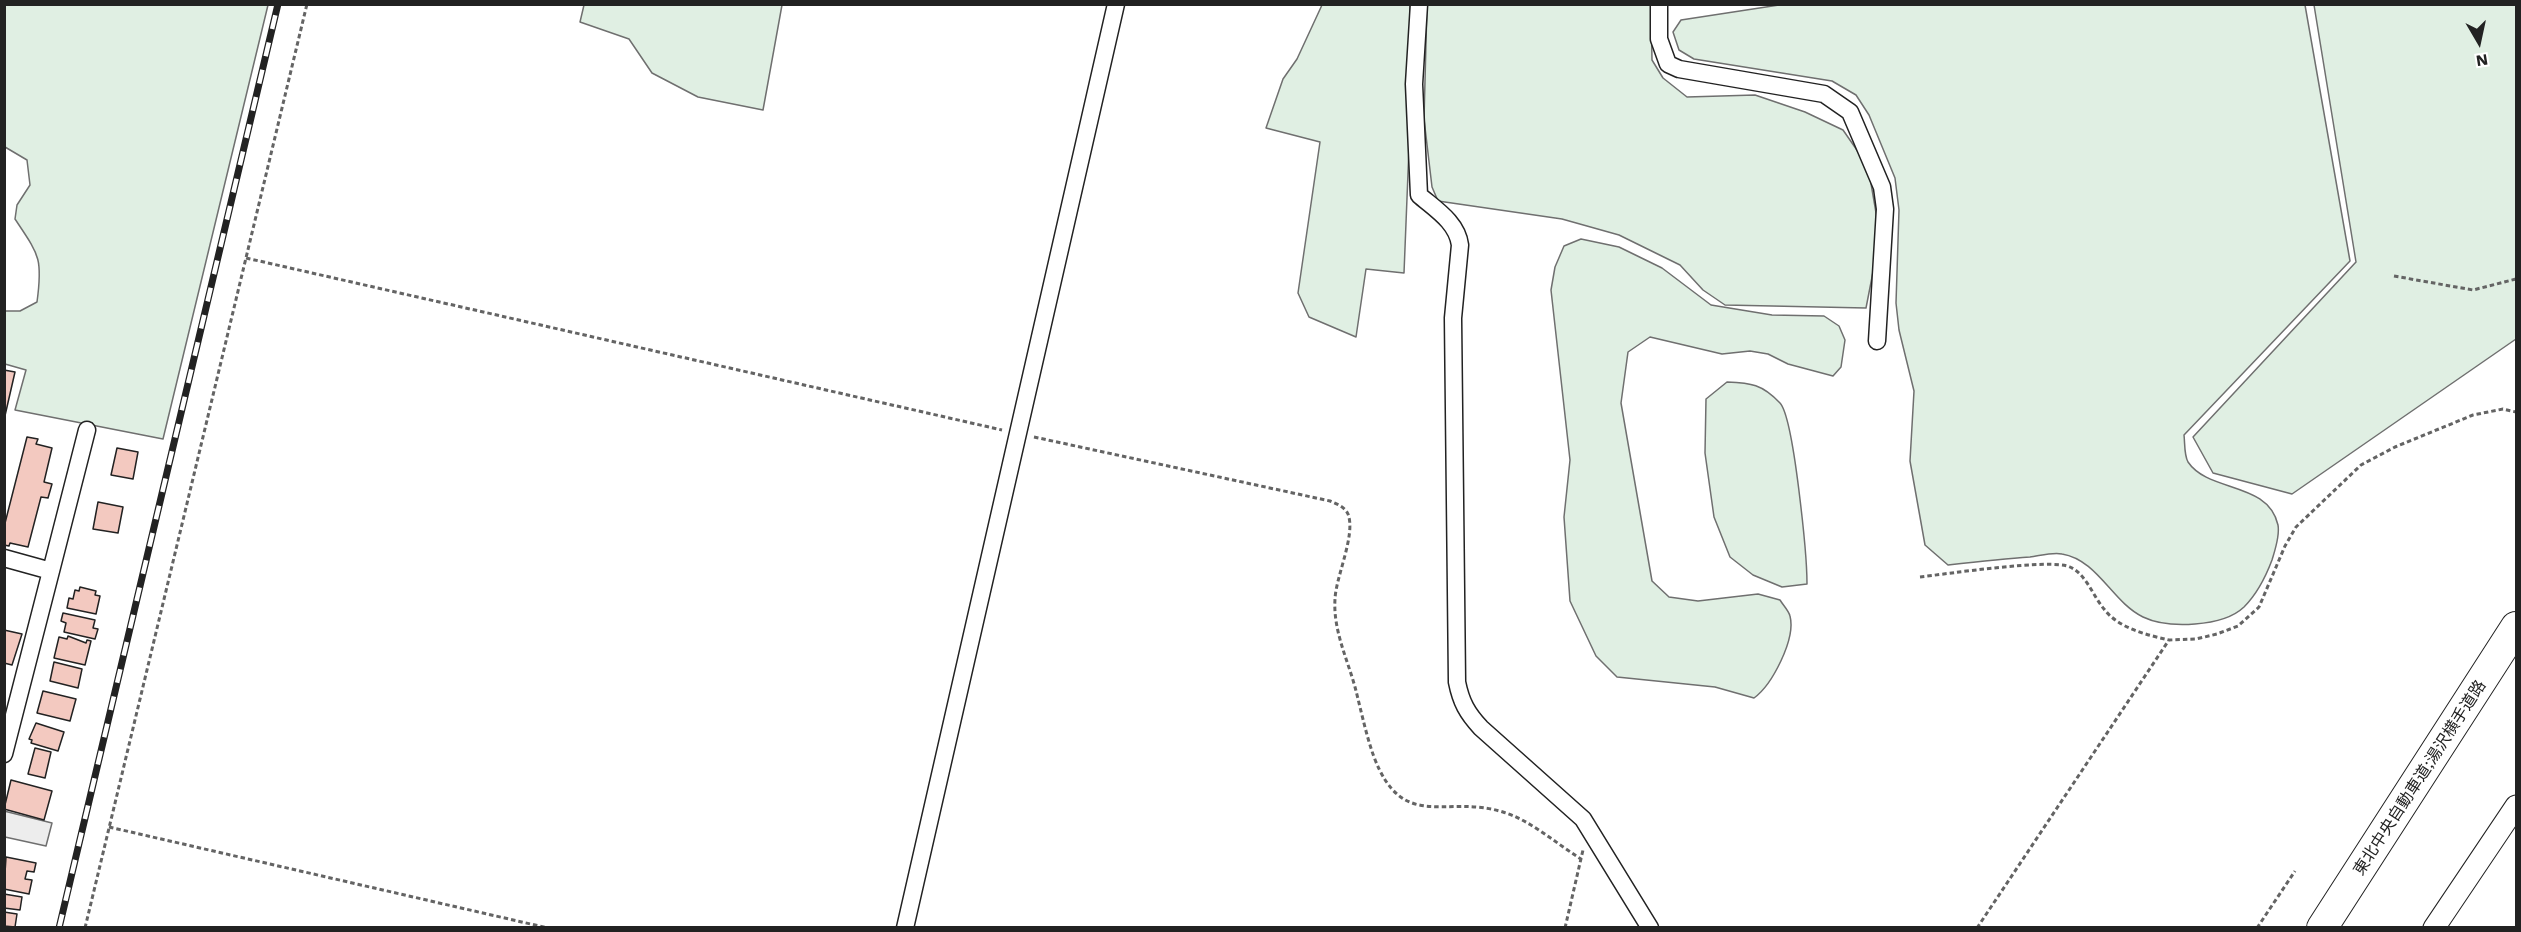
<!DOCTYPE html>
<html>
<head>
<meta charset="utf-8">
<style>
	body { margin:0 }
	#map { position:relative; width:2521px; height:932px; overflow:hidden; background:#fff; font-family:"Work Sans",sans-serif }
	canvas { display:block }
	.frame { position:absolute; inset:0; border:6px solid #222; pointer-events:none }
	.north { position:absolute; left:2449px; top:12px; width:60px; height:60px; -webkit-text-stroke:4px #fff; paint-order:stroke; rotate:171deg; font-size:16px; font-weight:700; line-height:24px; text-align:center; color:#222 }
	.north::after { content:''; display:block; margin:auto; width:21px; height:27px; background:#222; clip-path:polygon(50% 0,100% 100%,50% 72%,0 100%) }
</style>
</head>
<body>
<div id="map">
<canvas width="2521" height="932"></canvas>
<div class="frame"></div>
<div class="north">N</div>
</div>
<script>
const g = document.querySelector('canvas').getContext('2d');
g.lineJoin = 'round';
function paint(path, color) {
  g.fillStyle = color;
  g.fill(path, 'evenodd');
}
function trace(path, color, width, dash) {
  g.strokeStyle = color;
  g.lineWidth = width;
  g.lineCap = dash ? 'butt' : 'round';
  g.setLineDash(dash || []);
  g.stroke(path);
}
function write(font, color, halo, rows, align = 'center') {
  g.font = font + ' "Work Sans","Noto Sans JP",sans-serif';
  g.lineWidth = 4.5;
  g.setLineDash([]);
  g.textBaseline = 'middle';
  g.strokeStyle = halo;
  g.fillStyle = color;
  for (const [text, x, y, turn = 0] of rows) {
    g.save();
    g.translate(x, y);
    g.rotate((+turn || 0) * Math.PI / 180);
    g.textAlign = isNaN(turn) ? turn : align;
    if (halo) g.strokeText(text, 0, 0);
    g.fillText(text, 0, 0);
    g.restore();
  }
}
const green = new Path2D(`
	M5 5H268L163 439 15 410 26 370 5 364V311H20L37 302C43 258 39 255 15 219L17 205 30 185 27 160 5 147Z
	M584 5H782L763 110 698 97 652 73 629 39 580 22Z
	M1322 5H1410L1409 148 1404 273 1366 269 1356 337 1309 317 1298 293 1320 142 1266 128 1283 79 1297 59Z
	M1427 5H1651L1652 60 1663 78 1687 97 1755 95 1805 112 1843 130 1868 166 1880 236 1866 308 1725 305 1703 290 1680 265 1619 235 1562 219 1438 201 1432 187 1424 119Z
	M1779 5H2305L2350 261 2184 435C2185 443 2184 455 2188 462 2209 493 2268 481 2278 525 2280 536 2275 550 2272 560 2266 576 2256 595 2244 607 2223 627 2168 629 2143 617 2112 602 2098 560 2062 554 2052 552 2039 556 2030 557 2002 559 1975 562 1948 565L1925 545 1910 461 1914 391 1899 330 1896 303 1899 210 1895 178 1869 115 1856 95 1832 81 1694 59 1679 50 1673 32 1681 20Z
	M2314 5H2516V339L2292 494 2213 473 2193 437 2356 262Z
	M1581 239 1619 247 1662 268 1711 305 1772 315 1824 316 1839 326 1845 340 1841 367 1833 376 1788 364 1768 354 1750 351 1722 354 1650 337 1628 352 1621 403 1652 581 1669 597 1698 601 1758 594 1780 600C1783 605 1789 611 1790 616 1796 639 1772 685 1754 698L1715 687 1617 677 1596 656 1570 601 1564 517 1570 460 1551 290 1555 267 1564 246Z
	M1727 382C1751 383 1762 384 1780 403 1794 418 1807 557 1807 584L1782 587 1753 575 1730 557 1714 517 1705 453 1706 399Z`);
paint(green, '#e0efe3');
trace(green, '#6f6f6f', 1.5);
const parking = new Path2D(`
	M4 811 52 823 46 846 5 837Z`);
paint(parking, '#ededed');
trace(parking, '#6f6f6f', 1.5);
const building = new Path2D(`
	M4 370 15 372 4 420Z
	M27 437 38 439 36 444 52 448 44 482 52 484 48 498 41 497 28 547 10 543 9 546 4 545V527Z
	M117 448 138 452 133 479 111 475Z
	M98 502 123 507 118 533 93 529Z
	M80 587 96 591 95 595 100 596 96 614 67 608 69 598 73 599 75 590 79 591Z
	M63 613 95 620 93 628 98 629 95 639 64 632 66 623 61 621Z
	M4 630 22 634 12 665 4 663Z
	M68 636 86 643 87 640 91 641 85 665 54 658 59 637 67 639Z
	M54 662 82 669 78 688 50 681Z
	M43 691 76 699 70 721 37 713Z
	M36 723 64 732 58 751 31 743 32 740 29 739Z
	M35 748 51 752 45 778 28 774Z
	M11 780 52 791 44 820 4 809Z
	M6 857 36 863 34 872 27 871 25 879 32 880 29 894 4 889Z
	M4 894 22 897 20 910 4 908Z
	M4 912 17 914 15 927 4 926Z`);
paint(building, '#f3c9c0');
trace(building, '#222', 1.5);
const minor = new Path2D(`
	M1419 4 1414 84 1419 195C1435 209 1457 222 1460 245L1453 318 1457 682C1461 702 1467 713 1481 728L1583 819 1650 928
	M1659 4V39L1668 64 1679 69 1824 94 1850 112 1882 187 1885 209 1877 341
	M4 558 51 571 4 754
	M51 571 87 430
	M905 928 1116 4`);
const tertiary = new Path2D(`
	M2434 928 2516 806`);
const motorway = new Path2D(`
	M2322 928 2516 627`);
trace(minor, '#222', 19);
trace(tertiary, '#222', 23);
trace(motorway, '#222', 32);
trace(new Path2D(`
	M246 258 1002 430
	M2394 276 2473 290 2516 279
	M1034 437 1330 501C1337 504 1345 507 1348 514 1356 535 1336 576 1335 599 1333 630 1347 658 1355 687 1361 710 1366 735 1374 757 1403 833 1445 794 1503 812 1530 820 1557 844 1581 859
	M1920 577C1946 574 2053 558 2070 567 2086 574 2093 596 2104 609 2118 628 2147 635 2169 640
	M109 827 548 928
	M85 928 307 4
	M1565 928 1583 850
	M1977 928 2169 640 2196 639 2217 634 2238 626 2259 607 2285 546 2296 527 2361 465 2395 447 2473 415 2503 409 2516 412
	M2257 928 2295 871`), '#646464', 3, [4.5, 3]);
trace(minor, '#fff', 16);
trace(tertiary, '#fff', 21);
trace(motorway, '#fff', 30);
const rail = new Path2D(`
	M59 928 278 4`);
trace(rail, '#222', 7);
trace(rail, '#fff', 4.5, [14]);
write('16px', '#222', '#fff', [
	["東北中央自動車道;湯沢横手道路",2420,778,-57]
]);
</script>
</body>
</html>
